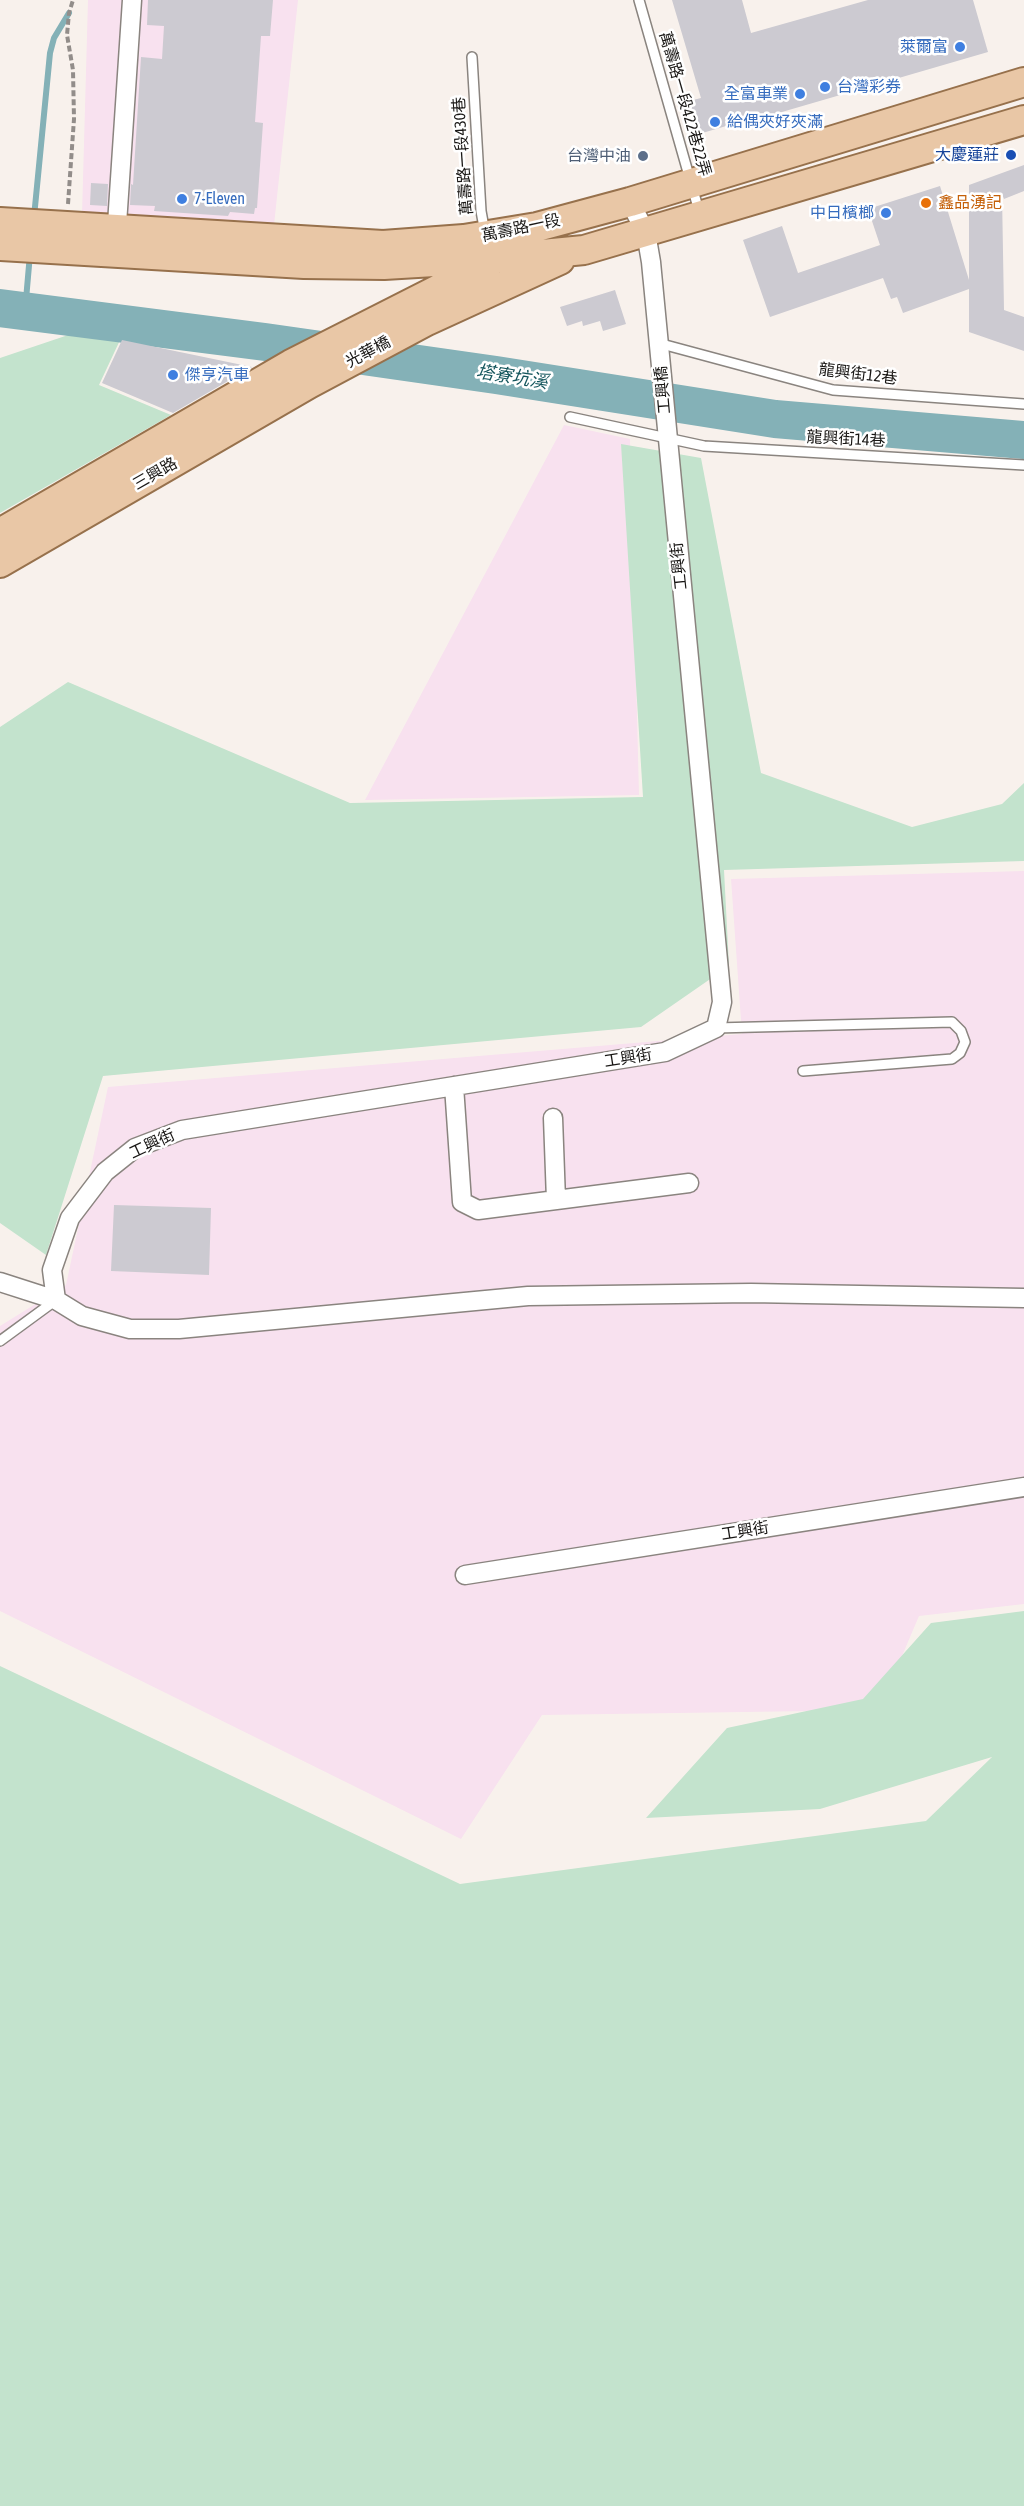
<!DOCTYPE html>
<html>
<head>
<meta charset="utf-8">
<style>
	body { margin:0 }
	canvas { display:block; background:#f8f1ec }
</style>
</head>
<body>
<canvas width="1024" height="2506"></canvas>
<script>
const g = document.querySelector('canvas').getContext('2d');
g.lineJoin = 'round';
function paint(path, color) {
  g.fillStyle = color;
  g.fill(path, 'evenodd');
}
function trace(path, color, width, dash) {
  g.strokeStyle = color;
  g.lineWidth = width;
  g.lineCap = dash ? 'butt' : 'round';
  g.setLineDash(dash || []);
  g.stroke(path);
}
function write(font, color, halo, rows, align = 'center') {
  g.font = font + ' "Asap Condensed","Noto Sans TC",sans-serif';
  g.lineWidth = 5;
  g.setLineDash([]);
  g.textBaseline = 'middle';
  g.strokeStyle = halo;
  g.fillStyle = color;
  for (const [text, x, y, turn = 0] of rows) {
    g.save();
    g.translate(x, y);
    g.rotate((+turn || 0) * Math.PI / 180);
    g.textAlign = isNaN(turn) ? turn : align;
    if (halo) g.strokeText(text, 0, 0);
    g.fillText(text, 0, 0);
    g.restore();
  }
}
paint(new Path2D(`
	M88 0H298L274 225 82 215Z
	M564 425 630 439 639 795 365 800Z
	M1024 871V1604L919 1616 879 1710 542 1715 461 1839 0 1611V1326L66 1285 108 1087 742 1034 731 879Z`), '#f8e1ef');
paint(new Path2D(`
	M80 331 121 338 99 385 171 415 0 513V358Z
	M621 444 701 458 761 773 912 827 1002 804 1024 783V861L724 870 729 966 641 1027 103 1076 46 1255 0 1223V727L68 682 350 803 643 797Z
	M1024 1611V2506H0V1666L460 1884 926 1821 992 1757 820 1809 646 1818 727 1728 863 1699 931 1623Z`), '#c3e3cd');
trace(new Path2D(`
	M34 217 50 53 54 38 69 13
	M25 311 30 254`), '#84b1b7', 6);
trace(new Path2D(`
	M0 308 265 342 496 375 775 419 1024 440`), '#84b1b7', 38);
paint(new Path2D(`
	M148 0H273L270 36H261L255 122 263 123 257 208H255L254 214 230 212 228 216 154 211 155 206 130 205 131 184 133 185 141 57 162 59 164 26 147 25Z
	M672 0H742L751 33 868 0H973L988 52 751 121 750 119 699 134 689 101 701 98Z
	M1024 165V191L1004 199 1002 194 1004 310 1024 317V351L969 332V289L903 313 897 297 891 299 883 278 770 317 743 240 782 226 798 273 880 245 868 209 940 186 969 280V185Z
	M91 183 108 184 107 206 90 205Z
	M615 290 626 324 603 331 600 321 583 326 582 321 567 326 560 307Z
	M122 340 252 367 173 413 102 383Z
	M114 1205 211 1208 209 1275 111 1271Z`), '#cccad1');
const lane = new Path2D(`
	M639 0 699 211
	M472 57 481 211 485 233
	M658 343 833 390 1024 404
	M570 417 704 446 1024 465
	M716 1028 952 1022 961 1031 965 1042 960 1053 952 1059 803 1071
	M0 1341 56 1300`);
const street = new Path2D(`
	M630 202 646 233 651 262 722 1002 716 1028 665 1052 182 1130 135 1148 105 1172 70 1218 52 1270 56 1300 82 1316 130 1329H179L528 1296 751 1293 1024 1298
	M116 239 132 0
	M454 1086 462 1202 478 1210 689 1183
	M553 1118 556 1200
	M0 1282 56 1300
	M465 1575 1024 1487`);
const primary = new Path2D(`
	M0 222 383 245 464 239 537 227 630 202 1024 82
	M0 246 304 264 384 265 501 258 584 250 1024 120
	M0 533 291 364 488 264
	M0 563 309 384 427 321 560 260`);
trace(lane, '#8a847f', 12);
trace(street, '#8a847f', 21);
trace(primary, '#97714c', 32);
trace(new Path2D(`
	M68 204 74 119 73 70 67 35 69 13 73 0`), '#928d8a', 4, [6, 3]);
trace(lane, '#fff', 9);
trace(street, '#fff', 18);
trace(primary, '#e9c7a6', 28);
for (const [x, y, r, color] of [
	[960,47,6,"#3f7fe0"],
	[825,87,6,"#3f7fe0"],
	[800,94,6,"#3f7fe0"],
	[715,122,6,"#3f7fe0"],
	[1011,155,6,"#1a4fb4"],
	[643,156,6,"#5c6f8a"],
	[182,199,6,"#3f7fe0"],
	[926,203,6,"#e8710a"],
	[886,213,6,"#3f7fe0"],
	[173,375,6,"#3f7fe0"]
]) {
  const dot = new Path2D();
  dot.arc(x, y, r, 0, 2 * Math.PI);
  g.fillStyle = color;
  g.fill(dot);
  trace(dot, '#fff', 2);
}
write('16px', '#366cbe', '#fff', [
	["萊爾富",948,47,"right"],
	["台灣彩券",837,87],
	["全富車業",788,94,"right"],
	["給偶夾好夾滿",727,122],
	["7-Eleven",194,199],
	["中日檳榔",874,213,"right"],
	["傑亨汽車",185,375]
], 'left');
write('16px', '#191715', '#fff', [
	["萬壽路一段422巷22弄",685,104,74],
	["萬壽路一段430巷",463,156,-94],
	["萬壽路一段",521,228,-12],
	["光華橋",368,352,-28],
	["龍興街12巷",858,374,7],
	["工興橋",663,390,-95],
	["龍興街14巷",846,439,3],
	["三興路",155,474,-30],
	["工興街",679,566,-96],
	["工興街",628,1058,-9],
	["工興街",152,1144,-25],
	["工興街",745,1531,-9]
]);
write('16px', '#164399', '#fff', [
	["大慶蓮莊",999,155]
], 'right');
write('16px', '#4e5e75', '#fff', [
	["台灣中油",631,156]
], 'right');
write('16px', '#c56008', '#fff', [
	["鑫品湧記",938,203]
], 'left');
write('italic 18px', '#14555c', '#fff', [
	["塔寮坑溪",512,377,9]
]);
</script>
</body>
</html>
